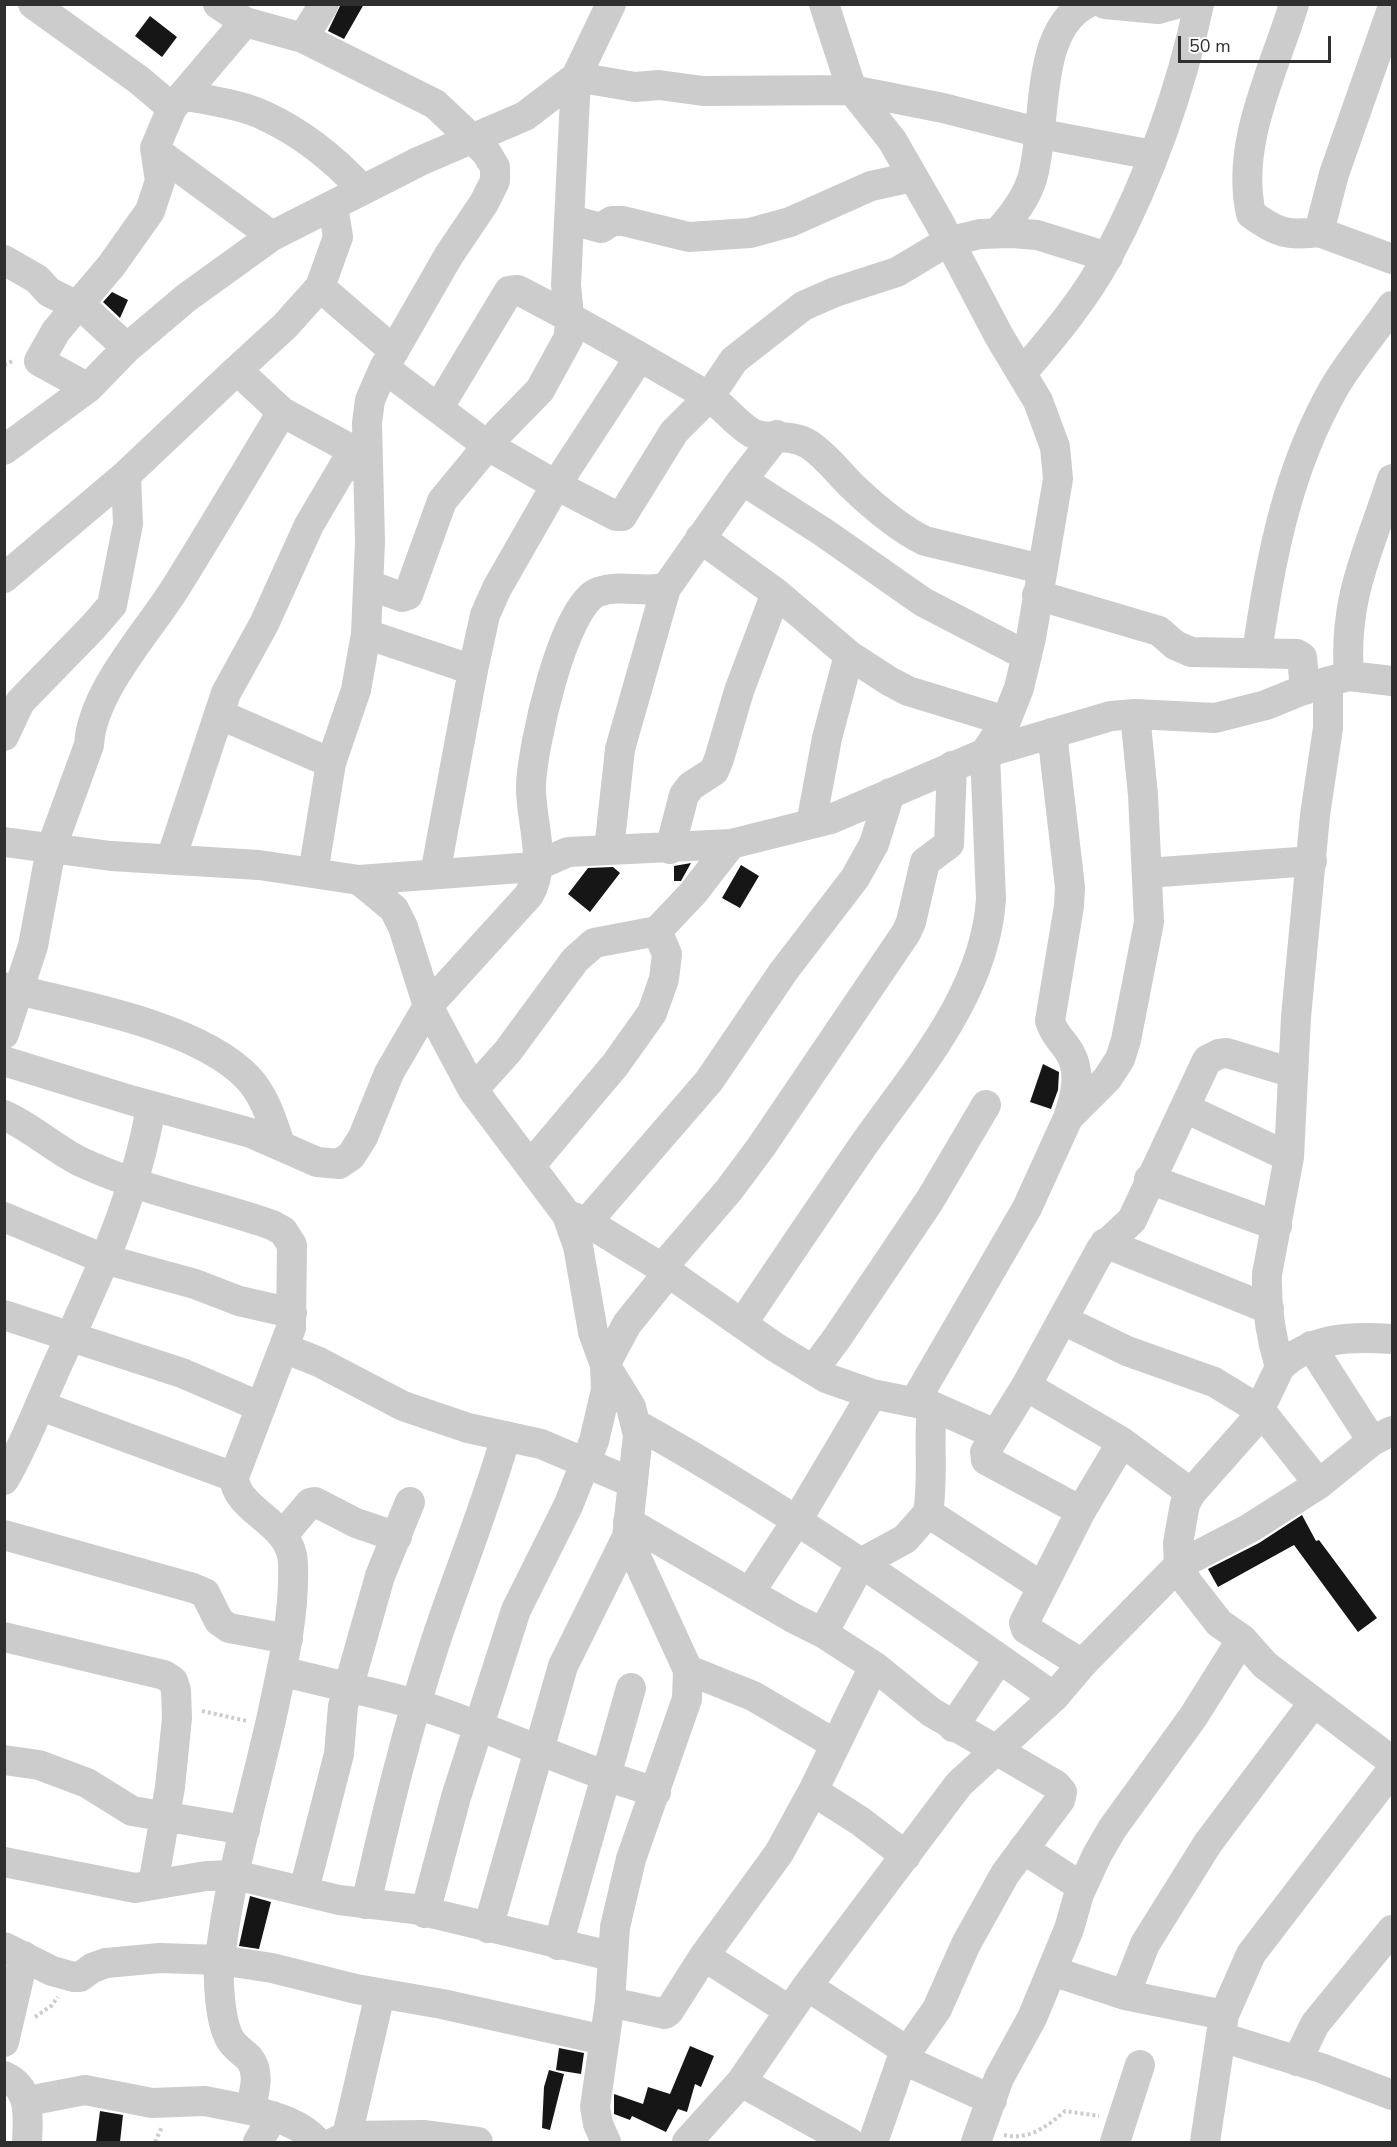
<!DOCTYPE html>
<html>
<head>
<meta charset="utf-8">
<style>
	body { margin:0 }
	#map { position:relative; width:1397px; height:2147px; overflow:hidden; background:#fff; font-family:"Nunito Sans",sans-serif }
	canvas { display:block }
	.frame { position:absolute; inset:0; border:6px solid #2f2f2f; pointer-events:none }
	.scale { position:absolute; left:1178px; top:36px; width:153px; height:27px; box-sizing:border-box; border:3px solid #2f2f2f; border-top:0; padding-left:8px; font-size:18px; line-height:21px; white-space:nowrap; color:#2f2f2f; -webkit-text-stroke:4px #fff; paint-order:stroke }
</style>
</head>
<body>
<div id="map">
<canvas width="1397" height="2147"></canvas>
<div class="frame"></div>
<div class="scale">50 m</div>
</div>
<script>
const g = document.querySelector('canvas').getContext('2d');
g.lineJoin = 'round';
function paint(path, color) {
  g.fillStyle = color;
  g.fill(path, 'evenodd');
}
function trace(path, color, width, dash) {
  g.strokeStyle = color;
  g.lineWidth = width;
  g.lineCap = dash ? 'butt' : 'round';
  g.setLineDash(dash || []);
  g.stroke(path);
}
paint(new Path2D(`
	M341 4H364L344 39 328 31Z
	M150 16 177 37 162 57 135 36Z
	M112 292 128 300 120 318 103 302Z
	M691 863 681 881H674V866Z
	M741 865 759 876 740 908 722 898Z
	M613 867 620 873 590 912 568 894 588 868Z
	M1043 1064 1059 1072 1058 1090 1051 1109 1030 1102Z
	M1302 1515 1316 1541 1319 1540 1377 1618 1358 1632 1294 1545 1218 1587 1208 1569 1259 1543Z
	M250 1896 271 1902 259 1949 239 1946Z
	M690 2046 714 2056 701 2087 695 2084 687 2112 678 2109 666 2132 632 2116 630 2120 614 2114V2094L643 2104 648 2087 670 2094Z
	M559 2048 584 2053 581 2074 556 2070Z
	M549 2070 564 2074 550 2130 542 2128 544 2087Z
	M100 2111 123 2115 120 2142H96Z`), '#161616');
trace(new Path2D(`
	M4 365 15 360
	M202 1711 247 1721
	M35 2017 51 2006 58 1997
	M1004 2135C1028 2141 1048 2126 1065 2111L1099 2116
	M155 2142 162 2127`), '#ccc', 4, [3, 3]);
trace(new Path2D(`
	M33 4 139 80 172 108 155 148 160 181 150 211 111 266 56 331 39 361 88 388
	M218 4 245 22 303 38 435 104 486 152 495 167V181L484 203 449 255 384 368 370 400 367 423 370 542 366 634 356 690 331 763 313 873
	M1105 4 1158 9 1176 4
	M1294 4C1274 71 1235 143 1251 214 1277 233 1287 236 1319 232L1334 174 1392 9
	M303 38 324 4
	M183 95C210 101 240 104 265 116 302 133 335 160 362 189
	M172 108 245 22
	M156 151 272 236
	M571 220 601 228 612 221H623L689 237 750 233 790 222 871 186 912 177
	M1319 232 1392 259
	M997 233C1011 218 1026 198 1032 179 1048 126 1033 32 1086 4
	M4 260 37 279 49 292 87 311 127 348
	M320 287 394 351
	M384 368 488 446 556 485 616 516H622L674 432 709 397 734 360 803 306 835 292 897 272 947 242 980 234 1012 233 1037 235 1108 257
	M1022 373C1053 337 1085 299 1108 256 1149 179 1181 90 1199 4
	M439 407 509 291 518 290C583 323 644 359 706 395 723 405 735 423 752 433 767 441 790 432 810 445 827 457 838 472 852 486 874 507 898 528 925 541L1042 569
	M282 412 345 446 363 470
	M4 450 88 388 127 348 186 298 272 236 420 161 525 116 576 77 635 87 659 85 703 91 852 90 943 108 1057 137 1153 155
	M742 480 823 532 923 602 1027 656
	M700 538 776 593 849 655 889 681 908 691 1006 721
	M4 578 126 475 237 370
	M369 585 402 597 408 595 442 501 499 432 540 390 568 339 570 326 566 285 576 77 611 4
	M1037 595 1159 631 1175 645 1191 652 1297 654 1302 657 1305 690
	M366 634 473 670 435 874
	M1257 653C1270 561 1287 470 1334 388 1351 359 1373 334 1392 306
	M473 670 485 615 497 588 556 485 639 358
	M1349 676C1343 597 1369 551 1392 479
	M1328 682V728L1315 815 1296 1017 1289 1157 1267 1274C1266 1305 1271 1338 1280 1367L1253 1423 1191 1493 1185 1504 1178 1543 1179 1565 1187 1582 1219 1623 1242 1639 1265 1665 1392 1761
	M221 715 331 763
	M1052 733 1070 887 1069 906 1050 1021C1054 1035 1063 1041 1070 1053 1082 1074 1075 1097 1068 1118
	M4 736 20 702 93 627 112 605 128 524 126 475
	M811 824 827 738 849 655
	M4 842 111 856 259 865 359 880 534 867 568 852 731 844 831 819 985 753 1111 716 1135 714 1215 718 1266 705 1315 685 1349 676 1392 681
	M670 849 684 795 691 786 714 771 719 759 739 691 776 593
	M609 850 620 749 666 588 742 480 777 435
	M171 859 226 693 264 624 309 525 352 452
	M1147 873 1312 861
	M359 880 394 909 403 927 428 1006 473 1090 567 1215 578 1246 593 1332 605 1365 631 1407 638 1435 627 1537 688 1670 687 1699 631 1859 615 1927 610 2002 595 2107 598 2124 606 2142
	M4 987C74 1004 198 1025 248 1078 265 1096 272 1121 280 1144
	M4 1034 33 946 51 849 89 745C92 691 148 632 176 587 212 529 247 470 282 412L237 370 285 326 320 287 338 237 333 206
	M4 1061 130 1100 251 1133 317 1162 339 1164 351 1156 363 1137 389 1073 428 1006 529 895C548 862 531 824 531 788 531 751 563 605 598 592 620 584 644 593 666 588
	M473 1090 508 1051 575 960 594 943 657 931 693 893 731 844
	M1185 1108 1289 1157
	M4 1115C31 1127 53 1148 79 1161 140 1190 209 1203 272 1225L283 1231 292 1245 291 1328 234 1477C236 1512 292 1522 293 1563 295 1616 282 1668 271 1720 253 1799 229 1878 220 1959 217 1978 220 2022 230 2039 234 2047 243 2052 249 2058 261 2073 254 2093 250 2110 273 2116 301 2123 317 2142
	M530 1166 615 1065 652 1013 664 979 667 954 657 931
	M1149 1179 1277 1226
	M570 1216 587 1222 662 1268 775 1347 826 1378 872 1394 932 1406 995 1434
	M4 1217 104 1259 195 1284 239 1301 292 1313
	M587 1222 709 1081 783 972 855 878 874 844 890 793
	M1105 1243 1269 1309
	M662 1268 729 1190 761 1147 906 933 911 922 925 862 949 844 952 766
	M4 1315 182 1373 261 1407
	M1063 1320 1127 1351 1214 1382 1260 1410 1319 1484
	M742 1324C781 1266 820 1208 860 1150 913 1074 985 995 991 899L985 753 1006 721 1019 688 1031 638 1058 479 1055 447 1038 401 999 336 938 220 892 140 852 90 824 4
	M1311 1346 1372 1441
	M284 1348 319 1362 403 1406 468 1428 541 1444 633 1483
	M1280 1367C1312 1337 1350 1336 1392 1339
	M814 1369 837 1338 930 1200 986 1105
	M1026 1386 1122 1442 1191 1493
	M915 1401 1027 1208 1068 1118 1107 1079 1120 1059 1126 1040 1149 922 1143 795 1135 714
	M41 1406 234 1477
	M932 1406C928 1442 934 1477 928 1513L1041 1586
	M636 1424C782 1505 918 1601 1054 1697
	M4 1480C27 1441 41 1400 60 1359 97 1279 137 1194 151 1106
	M1081 1511 986 1460 985 1452 1026 1386 1101 1249 1132 1220 1207 1060 1219 1054 1227 1053 1293 1073
	M628 1522 793 1618 823 1633 874 1666 931 1712 1056 1785 1062 1792 1060 1800 1005 1874 966 1944 937 2009 902 2059 873 2142
	M4 1535 193 1588 205 1593 219 1621 229 1628 288 1639
	M283 1535 310 1503 315 1502 356 1523 397 1537
	M750 1592 796 1522 872 1394
	M823 1633 861 1563 905 1539 928 1513
	M4 1637 164 1675 173 1681 176 1690 177 1718 170 1787 153 1885
	M1082 1664 1026 1629 1024 1623 1081 1511 1122 1442
	M688 1670 753 1696 835 1744
	M282 1671C336 1686 393 1695 446 1714 516 1739 584 1771 656 1792
	M953 1727 999 1659
	M4 1760 39 1765 87 1783 132 1811 245 1830
	M813 1791 860 1821 906 1856
	M1023 1849 1082 1887
	M4 1862 135 1888 206 1876 235 1875 339 1900 414 1909 611 1956
	M304 1890 339 1754 343 1706 348 1689 380 1576 410 1502
	M366 1904C386 1816 407 1728 435 1643 458 1574 486 1506 506 1436
	M425 1913 456 1797 516 1610 568 1506 594 1441 606 1390 605 1365 627 1324 668 1273
	M488 1928 563 1666 627 1537
	M558 1945 631 1688
	M4 1947 52 1971 74 1977H80L92 1968 106 1963 160 1958 220 1960 272 1968 356 1989 442 2004 604 2040
	M704 1956 790 2011
	M1052 1971 1125 1995 1224 2015
	M807 1986 907 2051
	M1125 1995 1145 1944 1208 1843 1314 1702
	M610 2002 665 2014 669 2011 704 1956 779 1853 813 1791 874 1666
	M1221 2037 1321 2068 1392 2095
	M4 2042 24 1956
	M902 2059 992 2100
	M1297 2061 1315 2024 1392 1930
	M4 2076C32 2088 28 2118 27 2142
	M741 2082 849 2142
	M28 2101 85 2090 152 2103 205 2101 250 2110
	M347 2136 423 2135 478 2142
	M258 2142 273 2116
	M335 2142 347 2136 380 1994
	M687 2142 741 2082 807 1986 959 1784 1054 1697 1082 1664 1179 1565 1250 1528 1319 1484 1372 1441 1392 1431
	M976 2142 999 2078 1032 2018 1069 1929 1079 1894 1097 1855 1112 1829 1193 1717 1242 1639
	M1115 2142 1140 2065
	M1205 2142 1224 2015 1251 1954 1392 1770`), '#ccc', 30);
</script>
</body>
</html>
